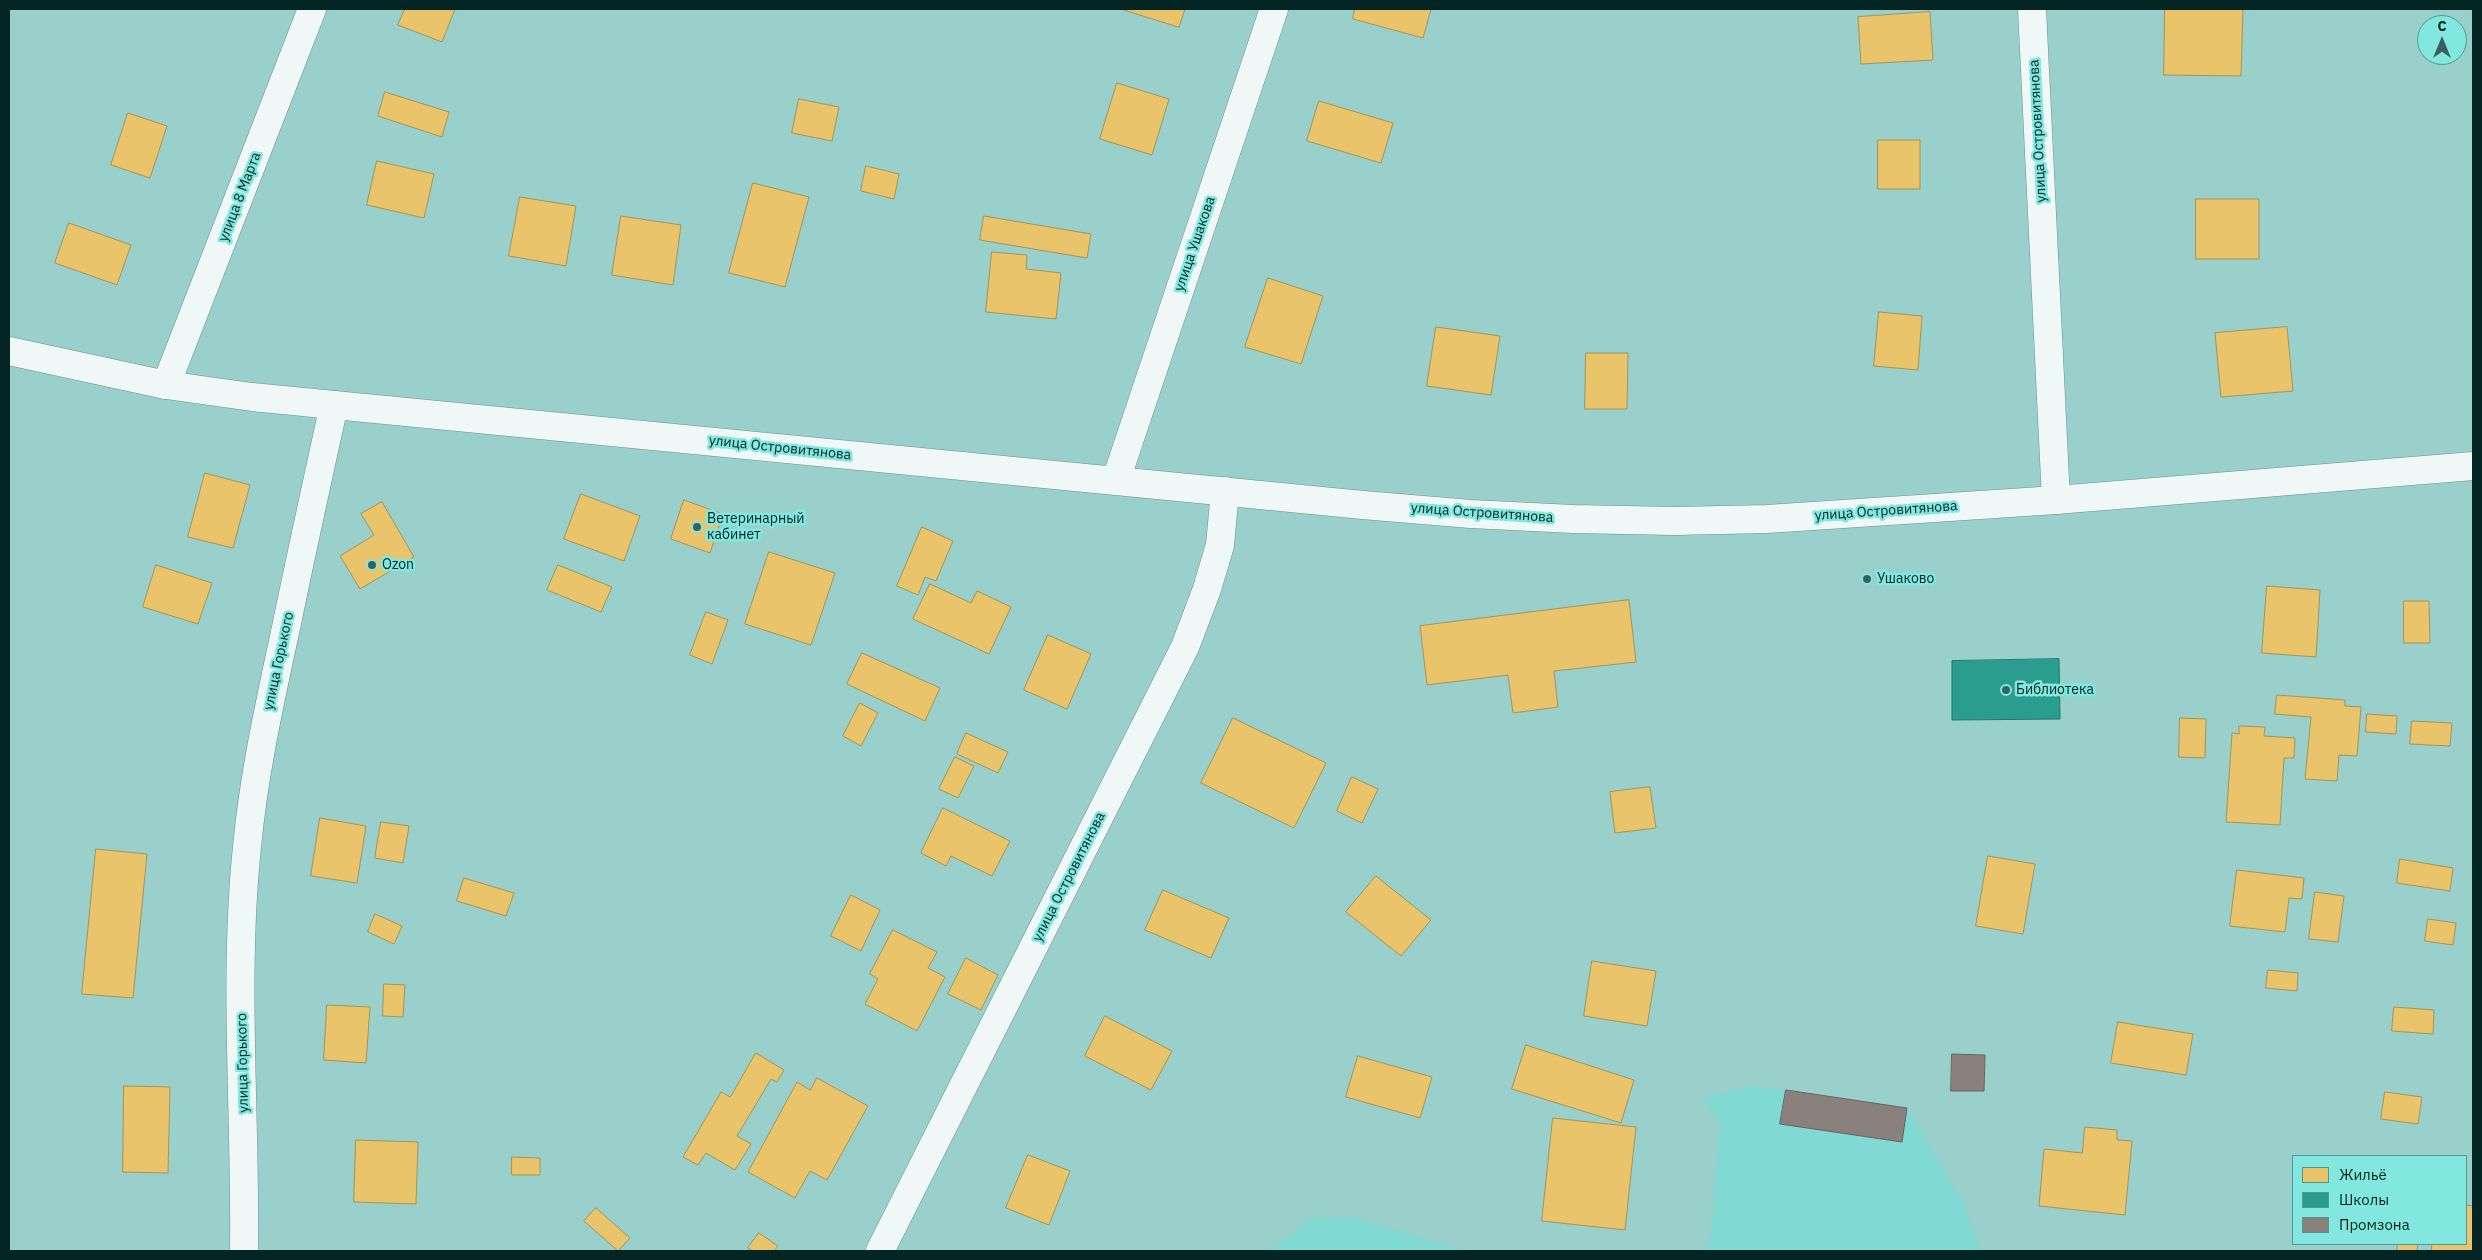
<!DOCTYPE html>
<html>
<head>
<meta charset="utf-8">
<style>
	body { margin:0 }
	#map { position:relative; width:2482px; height:1260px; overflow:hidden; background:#99d0cb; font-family:"IBM Plex Sans",sans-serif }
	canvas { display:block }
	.frame { position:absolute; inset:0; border:10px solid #032523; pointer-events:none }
	.legend { position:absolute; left:2292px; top:1155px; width:175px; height:90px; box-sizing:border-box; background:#82e7df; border:1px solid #4f9994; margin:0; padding:6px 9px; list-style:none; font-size:15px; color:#032523 }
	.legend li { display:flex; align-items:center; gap:10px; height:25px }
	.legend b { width:25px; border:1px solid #4f9994 }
	.north { position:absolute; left:2417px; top:15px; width:50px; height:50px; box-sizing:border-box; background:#82e7df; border:1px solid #4f9994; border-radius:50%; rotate:0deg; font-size:14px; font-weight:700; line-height:20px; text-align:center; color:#032523 }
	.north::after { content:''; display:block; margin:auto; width:18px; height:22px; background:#38615e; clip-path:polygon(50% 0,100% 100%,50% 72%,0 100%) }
</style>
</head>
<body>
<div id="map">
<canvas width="2482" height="1260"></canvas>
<div class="frame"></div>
<ul class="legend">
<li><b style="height:14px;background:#e9c46a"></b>Жильё</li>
<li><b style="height:14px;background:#2a9d8f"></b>Школы</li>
<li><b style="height:14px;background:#8a817c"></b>Промзона</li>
</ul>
<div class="north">С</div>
</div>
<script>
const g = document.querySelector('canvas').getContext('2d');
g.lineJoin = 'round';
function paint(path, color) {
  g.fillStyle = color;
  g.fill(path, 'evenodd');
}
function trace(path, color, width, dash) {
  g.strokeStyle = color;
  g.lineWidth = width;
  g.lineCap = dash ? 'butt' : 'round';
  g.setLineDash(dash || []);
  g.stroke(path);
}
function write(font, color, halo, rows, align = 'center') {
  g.font = font + ' "IBM Plex Sans",sans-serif';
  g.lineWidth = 5;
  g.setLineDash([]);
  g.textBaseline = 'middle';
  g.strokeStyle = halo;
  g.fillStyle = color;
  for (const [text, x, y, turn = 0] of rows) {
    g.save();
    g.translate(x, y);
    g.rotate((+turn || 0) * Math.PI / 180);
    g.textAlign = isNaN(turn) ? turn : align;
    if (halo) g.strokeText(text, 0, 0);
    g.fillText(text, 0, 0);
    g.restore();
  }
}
paint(new Path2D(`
	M1753 1086 1907 1108 1963 1202 1981 1251H1703L1710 1242 1721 1125 1703 1098Z
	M1314 1217 1359 1219 1465 1251H1268Z`), '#81d9d3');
const homes = new Path2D(`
	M405 9H455L442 42 398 25Z
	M1121 9H1185L1179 27Z
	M1355 9H1431L1423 38 1353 19Z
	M2165 9H2243L2241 76 2164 75Z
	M1930 12 1933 60 1861 64 1858 17Z
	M1117 83 1169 99 1152 155 1100 139Z
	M385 92 449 112 442 137 378 116Z
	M799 99 839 107 832 141 792 133Z
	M1319 101 1393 123 1381 163 1307 141Z
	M128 113 167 126 150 178 111 165Z
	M1878 140H1920V189H1878Z
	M377 161 434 174 424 218 367 205Z
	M866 166 899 174 894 199 861 191Z
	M753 183 809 197 785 287 729 273Z
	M520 197 576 206 566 266 509 256Z
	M2196 199H2259V259H2196Z
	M621 216 681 225 673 285 612 275Z
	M984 216 1091 234 1087 258 980 240Z
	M69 223 131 245 117 285 55 263Z
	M992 252 1027 255 1026 269 1061 273 1056 319 986 312Z
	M1268 278 1323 296 1301 364 1245 347Z
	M1879 312 1922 316 1918 370 1874 366Z
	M1436 327 1500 336 1491 395 1427 386Z
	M2287 327 2293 391 2221 397 2215 333Z
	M1586 353H1628L1627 409H1585Z
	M205 473 250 485 233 548 188 537Z
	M581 494 640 516 624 561 564 539Z
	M684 500 723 514 710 553 671 539Z
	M382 502 414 557 360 589 340 556 374 535 361 514Z
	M922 527 953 541 936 581 925 577 918 595 897 586Z
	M769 552 835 573 811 645 745 624Z
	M156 565 212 583 198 624 143 607Z
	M558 565 612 587 601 612 547 590Z
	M930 584 971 603 977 591 1011 607 989 654 913 619Z
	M2267 586 2320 590 2316 657 2262 653Z
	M1629 600 1636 662 1554 671 1558 707 1513 713 1508 675 1427 685 1420 626Z
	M2404 601H2429L2430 643H2404Z
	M706 612 728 620 712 664 690 655Z
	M1048 635 1091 654 1067 709 1024 690Z
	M862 653 940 688 925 721 847 684Z
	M2277 695 2345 700V706L2361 707 2357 756 2339 755 2337 781 2305 779 2311 717 2275 714Z
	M860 703 878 713 861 746 843 736Z
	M2367 714 2397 716 2396 734 2366 732Z
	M1233 718 1326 763 1294 828 1201 783Z
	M2180 718 2206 719 2205 758 2179 757Z
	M2412 721 2452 723 2450 746 2410 744Z
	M2239 726 2265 727 2264 736 2295 738 2294 758H2284L2280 825 2226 822 2232 733 2239 734Z
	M966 733 1008 752 998 773 957 754Z
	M955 757 974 766 958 798 939 789Z
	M1352 777 1378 789 1362 823 1337 811Z
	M1650 787 1656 828 1615 833 1610 792Z
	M943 808 1010 841 992 876 951 856 946 866 921 853Z
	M320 818 366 826 357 883 311 876Z
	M381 822 409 826 403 863 375 858Z
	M96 849 147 854 133 998 82 994Z
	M1988 856 2035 864 2023 934 1976 926Z
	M2400 859 2453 868 2450 891 2397 883Z
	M2237 870 2304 878 2302 899 2289 898 2285 932 2230 926Z
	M1376 876 1431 920 1401 956 1346 912Z
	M464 878 514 893 506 916 457 901Z
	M1163 890 1229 918 1211 958 1145 930Z
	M2315 892 2344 896 2338 942 2309 939Z
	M851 895 880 910 861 951 831 936Z
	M375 914 402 926 394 944 368 932Z
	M2428 919 2456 923 2453 945 2425 941Z
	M893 930 937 952 928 968 945 977 917 1031 865 1004 878 979 870 974Z
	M966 958 998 975 981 1010 948 994Z
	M1592 961 1656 971 1647 1026 1584 1016Z
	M2268 970 2298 973 2297 991 2266 988Z
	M384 984 405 985 403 1017 383 1016Z
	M327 1005 370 1007 366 1063 324 1060Z
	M2394 1007 2434 1010 2433 1034 2392 1031Z
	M1105 1016 1172 1051 1151 1090 1085 1056Z
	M2118 1022 2193 1034 2186 1075 2111 1063Z
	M1526 1045 1634 1080 1621 1123 1512 1089Z
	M756 1053 784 1070 777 1082 771 1079 737 1136 751 1144 735 1170 706 1153 698 1165 683 1157 721 1092 730 1097Z
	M1358 1056 1432 1077 1420 1118 1346 1097Z
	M817 1078 868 1106 827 1180 810 1171 795 1198 748 1172 797 1082 810 1090Z
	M124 1086 170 1087 168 1173 123 1172Z
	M2385 1092 2422 1097 2418 1124 2381 1119Z
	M1553 1118 1636 1127 1625 1230 1542 1221Z
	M2085 1127 2117 1130V1140L2132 1141 2125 1215 2039 1206 2044 1149 2082 1153Z
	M356 1140 418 1142 416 1204 354 1202Z
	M1028 1155 1070 1171 1049 1225 1006 1208Z
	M512 1157 540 1158V1175H512Z
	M2466 1205 2473 1206V1251H2431L2432 1244H2466Z
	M596 1208 630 1238 618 1251 584 1221Z
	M759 1233 778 1246 774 1251H753L748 1248Z
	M2398 1244H2418L2417 1251H2397Z`);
paint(homes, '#e9c46a');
trace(homes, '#a49455', 1);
const schools = new Path2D(`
	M2059 659 2060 719 1952 720V661Z`);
paint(schools, '#2a9d8f');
trace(schools, '#1e796f', 1);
const industry = new Path2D(`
	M1952 1054 1985 1055 1984 1091H1951Z
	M1786 1090 1907 1108 1902 1142 1780 1124Z`);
paint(industry, '#8a817c');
trace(industry, '#626561', 1);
const street = new Path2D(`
	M2032 9 2056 500
	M166 385 312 9
	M1116 480 1274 9
	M244 1251C246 1118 233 980 247 847 254 772 271 697 287 623 302 550 318 478 334 405
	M880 1251 1185 647 1207 589 1220 545 1225 491`);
const secondary = new Path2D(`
	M9 351 166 385 252 397 1363 505 1471 514 1573 519 1675 521 1767 519 2056 500 2473 466`);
trace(street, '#69918e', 29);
trace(secondary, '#69918e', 29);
trace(street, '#f0f8f7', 28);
trace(secondary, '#f0f8f7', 28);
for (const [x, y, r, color] of [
	[697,527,5,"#38615e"],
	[372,565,5,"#38615e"],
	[1867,579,5,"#38615e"],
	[2006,690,5,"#38615e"]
]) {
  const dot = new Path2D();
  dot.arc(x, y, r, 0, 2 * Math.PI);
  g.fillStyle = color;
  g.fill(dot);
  trace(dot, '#82e7df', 2);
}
write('14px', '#032523', '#82e7df', [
	["улица Островитянова",2038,131,-93],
	["улица 8 Марта",240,197,-69],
	["улица Ушакова",1195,244,-71],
	["улица Островитянова",780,448,6],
	["улица Островитянова",1886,511,-4],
	["улица Островитянова",1482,513,4],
	["улица Горького",279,661,-78],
	["улица Островитянова",1069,877,-63],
	["улица Горького",243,1063,-91]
]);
write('14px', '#032523', '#82e7df', [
	["Ветеринарный",707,519],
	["кабинет",707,535],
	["Ozon",382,565],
	["Ушаково",1877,579],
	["Библиотека",2016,690]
], 'left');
</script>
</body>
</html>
